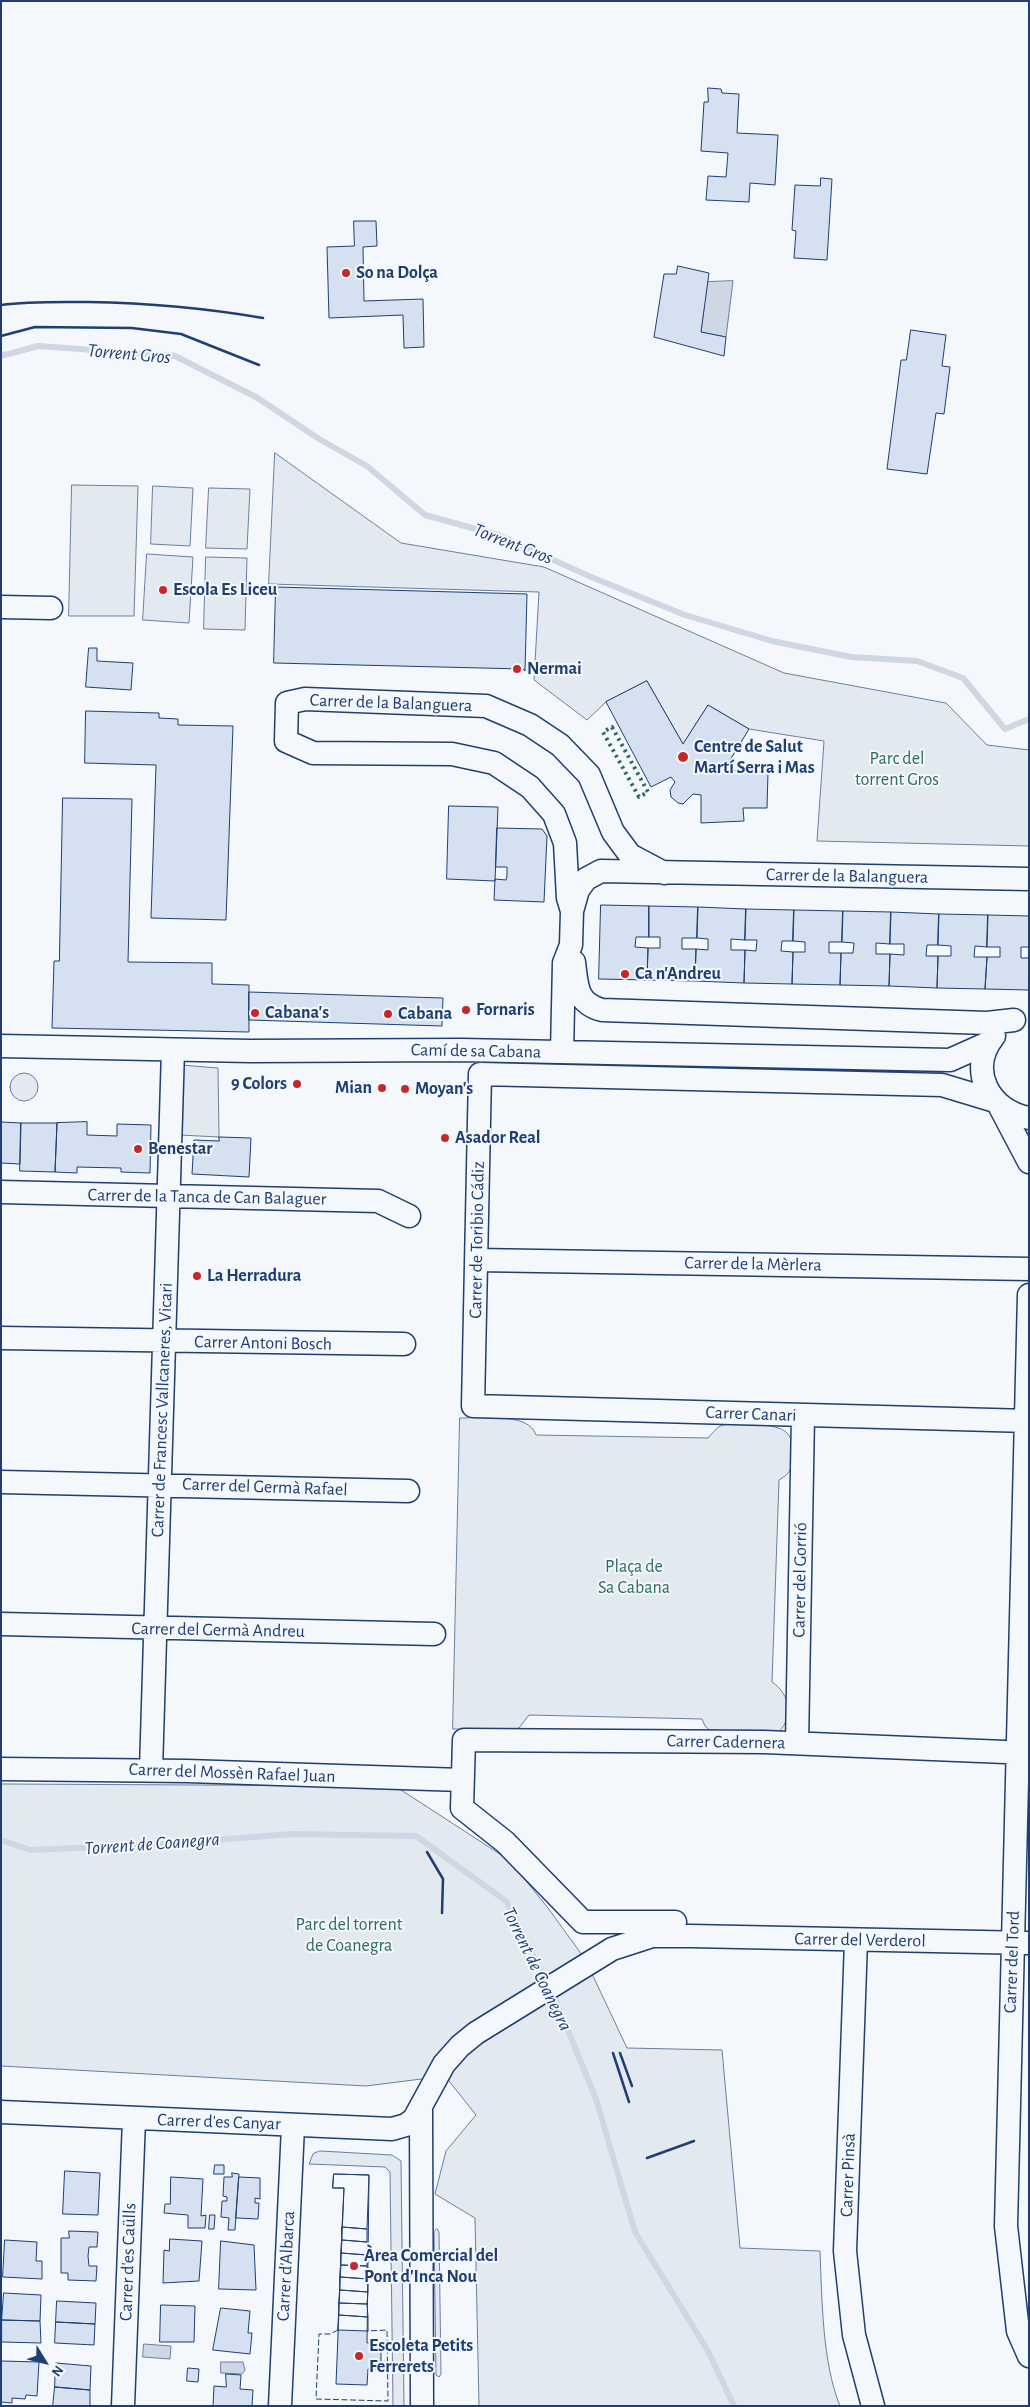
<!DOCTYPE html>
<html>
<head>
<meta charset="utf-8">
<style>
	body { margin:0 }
	#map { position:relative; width:1030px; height:2407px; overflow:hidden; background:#f4f7fb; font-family:"Alegreya Sans",sans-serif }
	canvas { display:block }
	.frame { position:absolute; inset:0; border:2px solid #1d3f73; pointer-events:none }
	.north { position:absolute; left:20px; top:2337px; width:50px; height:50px; -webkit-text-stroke:4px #f4f7fb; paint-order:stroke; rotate:126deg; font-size:14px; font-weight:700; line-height:20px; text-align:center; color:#1d3f73 }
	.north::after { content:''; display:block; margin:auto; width:18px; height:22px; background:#1d3f73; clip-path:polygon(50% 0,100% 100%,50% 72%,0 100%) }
</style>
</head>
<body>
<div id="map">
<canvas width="1030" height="2407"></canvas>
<div class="frame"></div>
<div class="north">N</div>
</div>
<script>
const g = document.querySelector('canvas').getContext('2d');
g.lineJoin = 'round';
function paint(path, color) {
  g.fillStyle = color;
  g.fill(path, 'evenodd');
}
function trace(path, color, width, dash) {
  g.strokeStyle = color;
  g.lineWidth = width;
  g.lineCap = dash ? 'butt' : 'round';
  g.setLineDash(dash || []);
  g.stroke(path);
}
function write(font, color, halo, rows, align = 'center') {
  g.font = font + ' "Alegreya Sans",sans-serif';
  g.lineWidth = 4;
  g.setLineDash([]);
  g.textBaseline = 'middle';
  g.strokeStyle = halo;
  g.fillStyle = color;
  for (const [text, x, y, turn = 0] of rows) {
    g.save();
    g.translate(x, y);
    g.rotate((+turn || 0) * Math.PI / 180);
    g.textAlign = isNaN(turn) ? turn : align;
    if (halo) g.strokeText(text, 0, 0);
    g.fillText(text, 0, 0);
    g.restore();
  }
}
const green = new Path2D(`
	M275 453 401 543 544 567 784 673 946 703 987 745 1029 750V846L817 841 824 741 749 729 708 705 683 744 647 681 606 702 587 720 534 680 539 592 269 584Z
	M72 485 138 486 134 616H69Z
	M153 486 193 488 190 546 151 544Z
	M209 488 250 489 247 549 206 548Z
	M147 554 193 557 189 623 143 620Z
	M206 557 247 558 245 630 204 629Z
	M181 1065 218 1068 219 1137 179 1135Z
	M10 1087a14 14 0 1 1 28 0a14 14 0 1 1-28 0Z
	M460 1418C480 1418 529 1412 536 1435L708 1438C713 1433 716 1427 723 1425 735 1422 779 1423 787 1433 793 1439 792 1447 792 1455 792 1469 791 1473 779 1480L772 1682C791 1694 794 1721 776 1734L713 1733 705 1726 702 1719 529 1715 519 1728 512 1730 453 1729Z
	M1 1784 395 1786 509 1860 548 1908 585 1959 627 2048 722 2050 740 2248 820 2251C822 2298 822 2362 840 2406H479L475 2218 435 2194 446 2151 476 2115 445 2076 366 2086 1 2066Z
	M320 2151 392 2155 401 2161 404 2406H393L390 2172 385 2167 309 2164 313 2154Z
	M437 2229 439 2232 441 2374 439 2377 436 2375 434 2232Z`);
paint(green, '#e3e9f0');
trace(green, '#687fa3', 1);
const water = new Path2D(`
	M733 281 726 337 701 332 707 282Z
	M144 2344 171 2346 170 2359 143 2357Z
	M221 2362H243L245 2370 242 2374 221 2373Z`);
paint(water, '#cfd7e4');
trace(water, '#687fa3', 1);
trace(new Path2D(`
	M1 356 38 346 175 356 256 397 319 439 367 466 425 515 498 535 591 577 685 615 772 641 851 657 917 661 963 678 1005 729 1029 719
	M1 1840 30 1850 149 1845 292 1834 416 1836 506 1901 556 2001 596 2099 635 2232 708 2351 734 2406`), '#cfd7e4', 6);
const building = new Path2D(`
	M708 88 721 89 722 93 739 94 737 133 778 135 775 185 750 183 749 202 706 200 708 176 726 177 728 153 701 151 704 102H708Z
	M821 178 832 179 827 260 794 258 796 231 792 230 795 185 820 186Z
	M354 221H376L377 246 363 247 364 301 423 299 424 347 404 348 403 315 329 318 327 247 354 246Z
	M678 266 709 273 701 332 726 337 724 356 654 337 664 274H676Z
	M911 330 946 335 942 366 950 367 944 414 936 413 927 474 887 469 901 360H906Z
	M276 587 527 594 525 671 523 669 274 663Z
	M89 648H97V661L133 663 131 690 86 687Z
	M647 681 683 744 708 705 749 729 724 770 768 772 767 808H743L744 821 701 823V795L693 794 683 804 678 803 671 797 670 790 675 782 671 777 651 787 606 702Z
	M86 711 159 713V718L178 719V725L233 726 226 920 151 918 156 765 85 763Z
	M63 798 132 799 128 962 212 963V984L249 985V1032L52 1028 54 961H59Z
	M449 806 498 807 495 881 447 879Z
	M497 828 542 829 547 836 544 902 494 900 495 879 506 880 507 876V867H496Z
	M601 905 649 906V937H636L635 947 648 948 647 980 599 979Z
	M649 906 698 907 697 938H682V949H696L695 981 647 980 648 948H660V937H649Z
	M698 907 746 909 745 940 731 939V950H745L744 983 695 981 696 949 708 950V939L697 938Z
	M746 909 794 910 793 941H782L781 951 793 952 792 984 744 983 745 950 756 951 757 940H745Z
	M794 910 843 911 842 942H829V953H841L840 985 792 984 793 952H805V942L793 941Z
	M843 911 891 912 890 944 876 943V954H890L889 986 840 985 841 953H853L854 943 842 942Z
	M891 912 939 914 938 945H927L926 956H938L937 988 889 986 890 954 904 955V944H890Z
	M939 914 988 915 987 947 975 946 974 957H987L985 989 937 988 938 956H951V946L938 945Z
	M988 915 1029 916V947H1021V958H1029V990L985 989 987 957H1000V947H987Z
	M249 992 443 998 442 1026 249 1020Z
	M1 1122 21 1123 20 1164 1 1163Z
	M87 1122V1135L117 1136V1124L151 1125 150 1173 121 1172V1168L77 1167V1173L55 1172 57 1123Z
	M21 1123H57L55 1172 20 1171Z
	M219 1137 251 1138 249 1177 192 1174 194 1140 219 1141Z
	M215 2165H224V2174H214Z
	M65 2171 100 2173 98 2215 63 2214Z
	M232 2173 239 2174 235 2230H228L229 2218 221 2217 222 2201H227V2197L223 2196 224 2177H232Z
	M334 2174 369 2175 367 2229 342 2227 344 2188H333Z
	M334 2174 369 2175 367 2343H381V2369H368L367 2385 336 2384 344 2188H333Z
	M171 2177 203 2179 201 2216 206 2215 205 2228H188V2215L164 2213 165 2204H170Z
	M239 2177 260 2178V2199L255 2198V2203H259L258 2219 236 2218Z
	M210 2215H215L214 2229H209Z
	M342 2227 367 2229V2242L342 2240Z
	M69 2231 98 2232 97 2247H89L88 2256 89 2266H97L96 2281 68 2280V2273H61V2238H69Z
	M170 2239 202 2241 199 2281 163 2283 164 2250 169 2251Z
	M5 2240 37 2242 36 2261H42V2279L3 2277Z
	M342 2240 367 2242V2255L341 2253Z
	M221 2241 254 2245 256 2290 219 2289Z
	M341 2253 367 2255V2266L341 2265Z
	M341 2265 367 2266 368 2279 340 2277Z
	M340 2277 368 2279V2292L340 2290Z
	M340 2290 368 2292 367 2304 339 2303Z
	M4 2293 41 2295 40 2321 2 2320Z
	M57 2301 96 2303 95 2324 56 2322Z
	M339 2303 367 2304 368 2317 339 2315Z
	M161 2305 195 2306 194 2342H160Z
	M221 2308 250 2311 248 2333H252L250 2354 213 2350Z
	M339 2315 368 2317V2331L338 2330Z
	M2 2320 40 2321 41 2343 2 2342Z
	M56 2322 95 2324 94 2345 55 2343Z
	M1 2361 39 2362 37 2396 26 2395 25 2399 12 2398V2403L1 2402Z
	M56 2363 91 2366 90 2390 55 2387Z
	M188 2368 199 2369 198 2382 187 2381Z
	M226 2374 241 2375 240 2389 253 2390 252 2406H213L214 2386 226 2387Z
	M55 2387 90 2390V2406H53Z`);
paint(building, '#d5e0f0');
trace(building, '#1d3f73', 1);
const minor = new Path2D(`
	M1 607 51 608
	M572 911 568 898 565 843 554 814 530 787 494 763 452 754 313 753 286 741 287 703 305 699 486 706 530 725 560 745 589 775 613 832 630 855 664 873
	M574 962C577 986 576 1003 602 1010L987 1023 1014 1020
	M994 1036C967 1070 989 1111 1029 1118
	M1 1046 250 1051 462 1050 950 1060 988 1043
	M562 1052 564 963 571 945 572 911 578 890 586 879 601 871 1029 879
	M995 1101 942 1085 480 1074 473 1406 1029 1421
	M1000 1107 1029 1162
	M1 1192 378 1201 409 1216
	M477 1260 1029 1269
	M1029 1295 1006 2226 1018 2331 1029 2356
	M1 1338 404 1344
	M1 1482 408 1491
	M1 1624 434 1634
	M797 1743 803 1416
	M1 1769 187 1771 462 1780
	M151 1770 173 1050
	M675 1922H583L505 1842 462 1808 464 1740 764 1742 1029 1753
	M856 1941 845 2251 854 2335 873 2406
	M421 2110 422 2406
	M1 2112 392 2129 406 2125 414 2119 444 2064 460 2046 476 2033 612 1949 652 1936H691L1029 1943
	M123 2406 134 2119
	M280 2406 293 2126`);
trace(minor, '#1d3f73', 25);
trace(minor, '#f4f7fb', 22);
trace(new Path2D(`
	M612 727 648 792 639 797 603 732Z`), '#2c6c60', 4, [2.5, 4]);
trace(new Path2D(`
	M338 2330 330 2334H319L316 2399 388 2401 387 2330 367 2331`), '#1d3f73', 1, [6, 2.5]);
trace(new Path2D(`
	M1 305C30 301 59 302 88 302 147 303 205 308 263 318
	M1 336 35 327 132 328 181 334 259 365
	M427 1852 443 1879 442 1913
	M613 2053 629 2102
	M620 2053 632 2086
	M647 2158 694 2141`), '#1d3f73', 2.5);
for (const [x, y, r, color] of [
	[346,273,5,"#c62828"],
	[163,590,5,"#c62828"],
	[517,669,5,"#c62828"],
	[683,757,6,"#c62828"],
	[625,974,5,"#c62828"],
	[466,1010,5,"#c62828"],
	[255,1013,5,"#c62828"],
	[388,1014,5,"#c62828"],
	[297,1084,5,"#c62828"],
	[382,1088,5,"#c62828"],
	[405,1089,5,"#c62828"],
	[445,1138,5,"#c62828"],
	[138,1149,5,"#c62828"],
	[197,1276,5,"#c62828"],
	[354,2266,5,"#c62828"],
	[359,2356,5,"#c62828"]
]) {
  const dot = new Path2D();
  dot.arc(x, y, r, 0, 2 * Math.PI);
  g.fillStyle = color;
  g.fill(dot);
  trace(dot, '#f4f7fb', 2);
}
write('bold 18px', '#1d3f73', '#f4f7fb', [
	["So na Dolça",356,273],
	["Escola Es Liceu",173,590],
	["Nermai",527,669],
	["Centre de Salut",694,747],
	["Martí Serra i Mas",694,768],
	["Ca n'Andreu",635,974],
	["Fornaris",476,1010],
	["Cabana's",265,1013],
	["Cabana",398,1014],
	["9 Colors",287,1084,"right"],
	["Mian",372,1088,"right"],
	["Moyan's",415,1089],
	["Asador Real",455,1138],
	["Benestar",148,1149],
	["La Herradura",207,1276],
	["Àrea Comercial del",364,2256],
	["Pont d'Inca Nou",364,2277],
	["Escoleta Petits",369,2346],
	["Ferrerets",369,2367]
], 'left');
write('18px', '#1d3f73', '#f4f7fb', [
	["Carrer de la Balanguera",391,703,2],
	["Carrer de la Balanguera",847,876,1],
	["Camí de sa Cabana",476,1051,1],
	["Carrer de la Tanca de Can Balaguer",207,1197,1],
	["Carrer de Toribio Cádiz",477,1240,-89],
	["Carrer de la Mèrlera",753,1264,1],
	["Carrer Antoni Bosch",263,1343,1],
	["Carrer de Francesc Vallcaneres, Vicari",162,1410,-88],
	["Carrer Canari",751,1414,2],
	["Carrer del Germà Rafael",265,1487,2],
	["Carrer del Gorrió",800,1580,-89],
	["Carrer del Germà Andreu",218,1630,1],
	["Carrer Cadernera",726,1742,1],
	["Carrer del Mossèn Rafael Juan",232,1773,2],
	["Carrer del Verderol",860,1940,1],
	["Carrer del Tord",1012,1962,-88],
	["Carrer d'es Canyar",219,2122,2],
	["Carrer Pinsà",848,2175,-88],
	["Carrer d'es Caülls",128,2262,-88],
	["Carrer d'Albarca",286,2266,-87]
]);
write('18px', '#2c6c60', '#f4f7fb', [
	["Parc del",897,759],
	["torrent Gros",897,780],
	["Plaça de",634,1567],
	["Sa Cabana",634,1588],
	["Parc del torrent",349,1925],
	["de Coanegra",349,1946]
]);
write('italic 19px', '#1d3f73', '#f4f7fb', [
	["Torrent Gros",129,354,5],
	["Torrent Gros",513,544,21],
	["Torrent de Coanegra",152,1844,-4],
	["Torrent de Coanegra",537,1969,64]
]);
</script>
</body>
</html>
